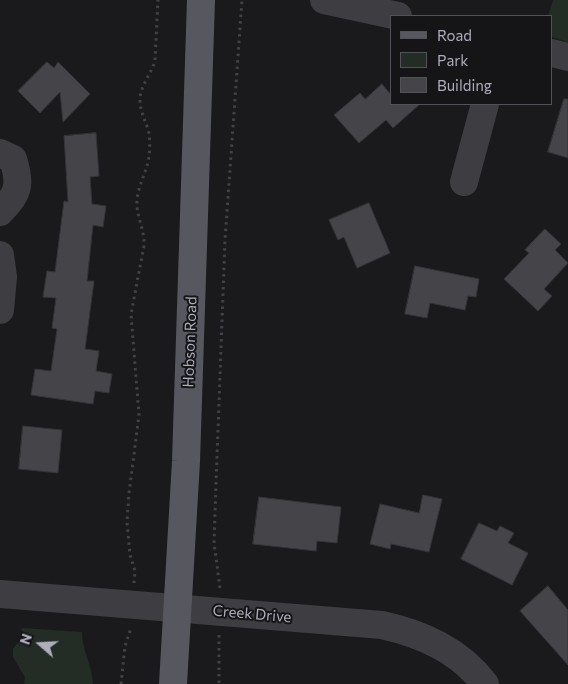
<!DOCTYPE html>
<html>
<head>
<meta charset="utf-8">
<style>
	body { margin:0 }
	#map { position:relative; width:568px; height:684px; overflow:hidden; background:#1a1a1c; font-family:Commissioner,sans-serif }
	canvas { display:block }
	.legend { position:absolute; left:390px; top:15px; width:162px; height:90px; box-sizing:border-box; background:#151517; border:1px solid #525258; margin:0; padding:6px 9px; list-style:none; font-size:15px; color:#adaeba }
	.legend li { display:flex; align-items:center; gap:10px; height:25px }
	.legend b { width:25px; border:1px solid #525258 }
	.north { position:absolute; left:15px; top:619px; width:50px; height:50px; -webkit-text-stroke:4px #151517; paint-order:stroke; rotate:289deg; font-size:14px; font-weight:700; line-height:20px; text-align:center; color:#adaeba }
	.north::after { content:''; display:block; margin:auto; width:18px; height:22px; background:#adaeba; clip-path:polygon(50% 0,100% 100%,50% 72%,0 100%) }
</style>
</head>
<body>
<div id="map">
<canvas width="568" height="684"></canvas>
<ul class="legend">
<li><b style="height:6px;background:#57575f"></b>Road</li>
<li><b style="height:14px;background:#242c26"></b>Park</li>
<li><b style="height:14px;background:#444449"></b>Building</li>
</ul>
<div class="north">N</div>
</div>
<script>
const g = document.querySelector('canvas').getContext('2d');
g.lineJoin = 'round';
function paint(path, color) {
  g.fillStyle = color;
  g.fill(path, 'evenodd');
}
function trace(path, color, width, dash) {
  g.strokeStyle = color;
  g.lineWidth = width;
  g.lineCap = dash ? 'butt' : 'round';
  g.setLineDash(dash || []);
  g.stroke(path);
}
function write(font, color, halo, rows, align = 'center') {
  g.font = font + ' Commissioner,sans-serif';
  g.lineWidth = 4;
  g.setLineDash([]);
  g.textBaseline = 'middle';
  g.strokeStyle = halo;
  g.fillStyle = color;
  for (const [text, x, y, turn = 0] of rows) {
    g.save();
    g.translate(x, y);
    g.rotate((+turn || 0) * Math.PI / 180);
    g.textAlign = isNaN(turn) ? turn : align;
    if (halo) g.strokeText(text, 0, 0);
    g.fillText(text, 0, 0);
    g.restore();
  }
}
paint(new Path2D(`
	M553 0H568V42L552 37V16H548Z
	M22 628 82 632C82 651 92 664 93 684H24L25 677 13 657V649L19 641Z`), '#242c26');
const building = new Path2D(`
	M47 62 54 68 58 62 90 94 63 122 60 92 40 113 18 91Z
	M382 84 392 96V104H420L393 128 386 120 359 143 334 115 360 93 365 99Z
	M564 99H568V158L548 152Z
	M96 133 99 176 90 177 92 204 106 206 103 227 93 225 87 281H94L85 349 99 351 96 371 112 374 109 393 95 391 93 404 31 395 35 369 51 371 57 329 52 328 56 298 43 297 47 271 55 272 64 201 68 202 64 136Z
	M369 203 390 253 357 268 344 237 338 240 329 220Z
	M545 229 561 244 555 250 568 263 544 289 552 296 538 311 504 279 529 253 525 250Z
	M415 266 479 279 476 297 468 296 465 310 430 303 427 318 405 314Z
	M23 426 62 430 58 473 19 469Z
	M423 495 442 499 429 552 391 544 390 549 370 544 380 504 419 513Z
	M259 497 341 507 337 543 317 541 316 551 253 544Z
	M479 523 497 531 500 526 514 533 508 543 528 553 512 585 461 559Z
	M548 586 568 610V665L520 611Z`);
paint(building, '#444449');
trace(building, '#353438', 1);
trace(new Path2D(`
	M134 583 135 571 130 555 127 522 129 493 139 415 131 314 144 246C145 230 136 216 137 201 138 185 147 172 149 156 150 149 150 141 149 133 146 121 140 112 140 100 140 85 152 74 155 60L158 0
	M220 588 214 543 216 484 225 240 242 0
	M219 635V684
	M121 684 125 646 131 628`), '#414147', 3, [2.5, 4]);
trace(new Path2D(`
	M324 0 398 16
	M552 53 568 57
	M0 153 13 159C21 184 19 194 0 212
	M464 182 485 104
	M0 255 3 277 0 310
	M0 594 382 625C422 634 459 650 485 684`), '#3d3d42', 28);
trace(new Path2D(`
	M173 684 186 461 201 0`), '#57575f', 28);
write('15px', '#adaeba', '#151517', [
	["Hobson Road",190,342,-88],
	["Creek Drive",252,614,5]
]);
</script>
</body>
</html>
